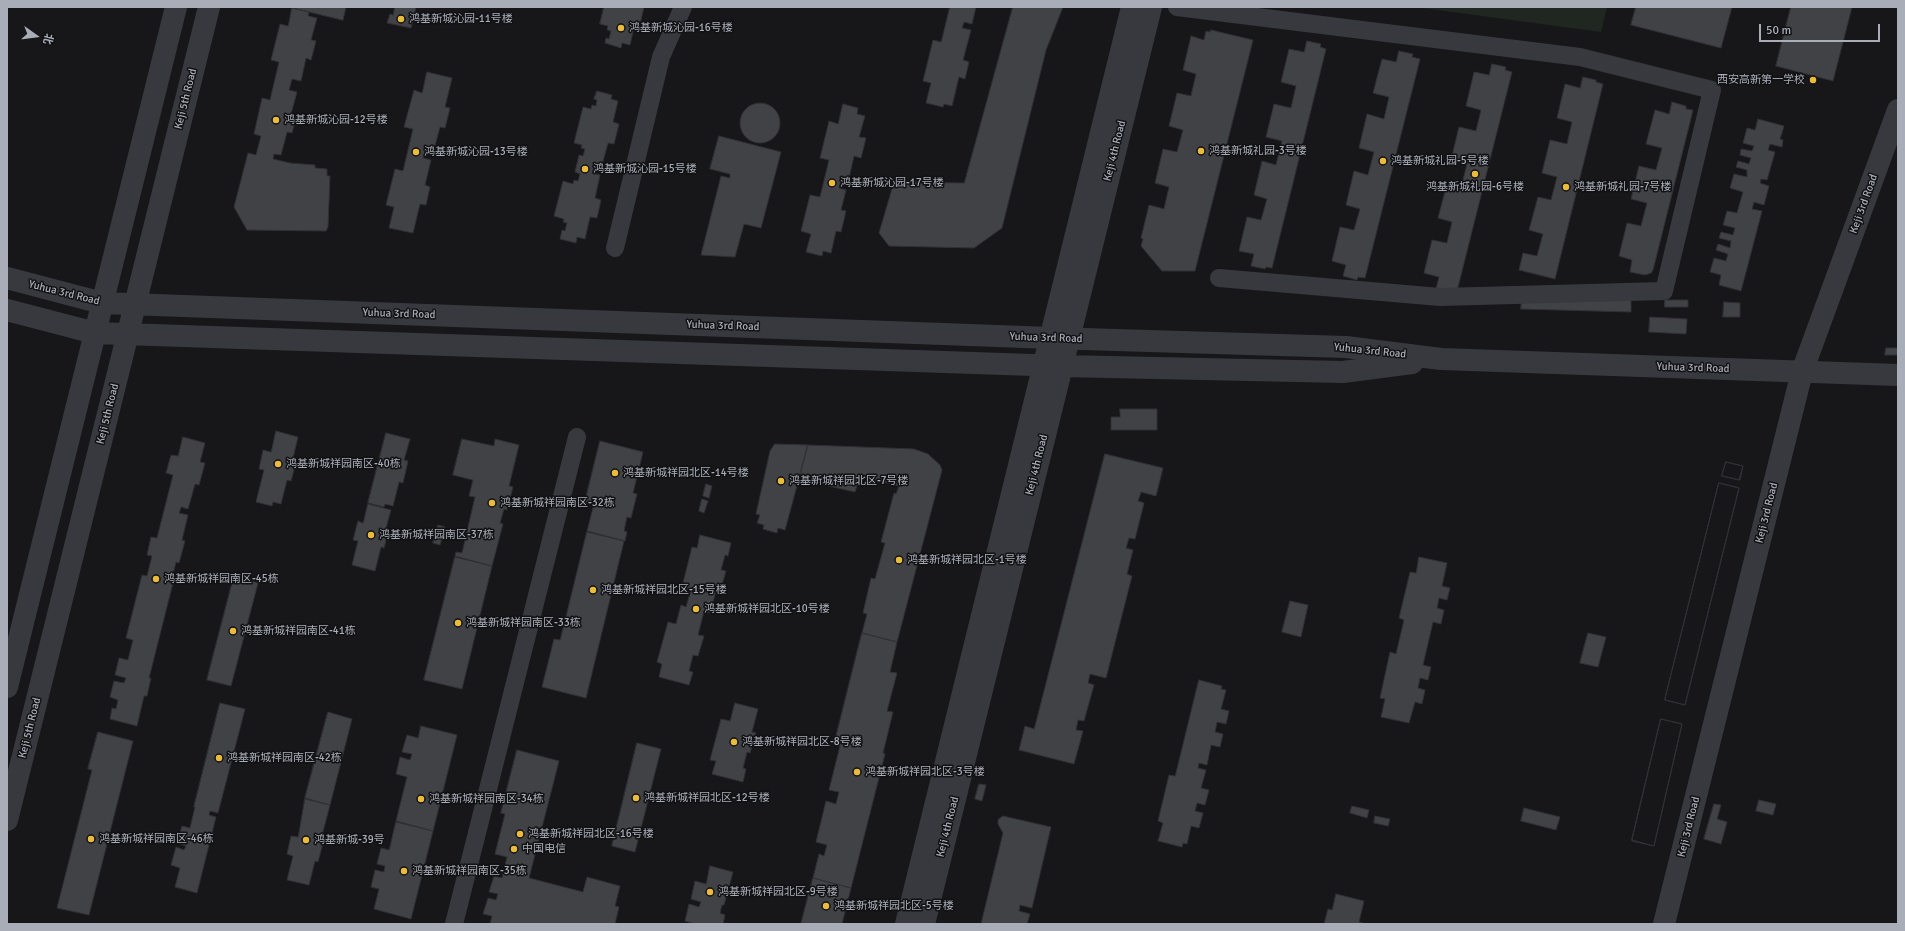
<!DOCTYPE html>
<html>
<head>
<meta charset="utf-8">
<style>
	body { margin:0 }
	#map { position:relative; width:1905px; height:931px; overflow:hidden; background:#171719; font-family:Signika,"Noto Sans SC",sans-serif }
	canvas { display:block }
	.frame { position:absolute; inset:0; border:8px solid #a9adb8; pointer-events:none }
	.north { position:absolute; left:16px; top:16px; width:40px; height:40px; -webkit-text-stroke:3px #121214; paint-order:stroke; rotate:104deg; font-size:11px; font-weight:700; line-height:16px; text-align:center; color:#a9adb8 }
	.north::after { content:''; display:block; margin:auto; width:14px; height:18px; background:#a9adb8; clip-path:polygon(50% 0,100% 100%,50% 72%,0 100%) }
	.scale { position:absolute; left:1759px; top:24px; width:121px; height:18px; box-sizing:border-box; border:2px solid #a9adb8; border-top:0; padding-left:5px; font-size:12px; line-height:14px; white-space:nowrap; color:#a9adb8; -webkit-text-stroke:3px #121214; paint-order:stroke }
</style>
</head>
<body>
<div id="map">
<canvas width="1905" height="931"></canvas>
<div class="frame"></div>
<div class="north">北</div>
<div class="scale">50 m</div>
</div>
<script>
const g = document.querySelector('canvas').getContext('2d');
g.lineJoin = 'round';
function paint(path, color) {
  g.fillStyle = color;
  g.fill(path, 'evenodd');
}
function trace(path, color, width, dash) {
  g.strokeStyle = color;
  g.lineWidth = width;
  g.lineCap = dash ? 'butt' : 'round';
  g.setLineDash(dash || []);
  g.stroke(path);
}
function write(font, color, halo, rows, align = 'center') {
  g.font = font + ' Signika,"Noto Sans SC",sans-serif';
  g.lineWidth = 3;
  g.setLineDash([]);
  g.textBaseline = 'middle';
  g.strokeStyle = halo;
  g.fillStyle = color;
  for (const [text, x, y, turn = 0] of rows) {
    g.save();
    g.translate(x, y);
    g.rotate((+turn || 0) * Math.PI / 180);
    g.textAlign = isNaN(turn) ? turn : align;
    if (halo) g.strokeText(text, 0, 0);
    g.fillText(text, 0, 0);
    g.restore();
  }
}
paint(new Path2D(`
	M1415 7H1607L1601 32Z`), '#1f2720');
const building = new Path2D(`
	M289 7H346L343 20Z
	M395 7H416L411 28 387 23 390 14 393 15Z
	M604 7H644L640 24 635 23 630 45 622 43 621 48 605 43 606 38 609 39 611 31 607 30 608 26 600 24Z
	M950 7H976L972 24 964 22 962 28 971 30 963 60 969 62 965 79 959 77 952 106 944 104 943 107 926 103 931 83 923 81 933 40 941 42Z
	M1013 7H1063L1046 50 1002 228 974 248 889 246 879 233 894 182 964 183Z
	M1636 7H1732L1721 48 1631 25Z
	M1791 7H1852L1833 81 1776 66Z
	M292 8 309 12 308 16 317 18 311 40 316 41 311 60 306 58 301 81 292 79 289 90 297 92 291 114 297 115 292 133 287 132 281 155 274 154 273 159 290 163 315 165V168L327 169V176H330L328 227 326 231 247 230 234 207 248 153 256 155 261 136 254 134 262 98 270 100 279 62 271 60 280 24 288 26Z
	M1211 30 1253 40 1195 271H1162L1141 246 1143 239 1141 238 1149 205 1164 209 1169 187 1155 183 1163 149 1177 152 1183 130 1169 126 1177 93 1191 96 1196 74 1183 70 1191 36 1204 40 1206 31 1210 32Z
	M1307 41 1321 44 1320 47 1326 49 1272 268 1266 267 1265 269 1251 266 1254 254 1239 251 1247 217 1261 220 1267 199 1254 195 1262 161 1276 165 1282 141 1266 137 1274 104 1291 108 1296 86 1281 82 1289 49 1304 52Z
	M1399 51 1413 54 1412 57 1420 59 1365 278 1358 277 1357 280 1343 276 1346 265 1332 261 1340 227 1354 230 1360 209 1346 205 1354 171 1368 175 1374 152 1359 148 1367 114 1384 119 1389 97 1373 93 1382 59 1396 62Z
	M1492 64 1506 67 1505 70 1512 72 1457 291 1436 289 1439 277 1424 273 1432 240 1447 243 1452 222 1438 218 1447 184 1461 188 1467 164 1451 160 1459 127 1476 131 1481 110 1466 106 1474 72 1489 75Z
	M427 72 452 78 445 107 450 108 445 128 440 127 433 153 425 151 423 158 431 160 425 185 430 187 426 205 420 204 413 233 389 228 394 207 386 205 395 169 403 171 413 129 404 127 414 90 422 93Z
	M1583 77 1596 80V82L1603 84 1555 279 1519 270 1523 253 1537 256 1543 234 1529 230 1538 197 1551 200 1557 177 1542 173 1550 140 1567 144 1572 122 1557 118 1565 84 1580 88Z
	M597 91 612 95 611 99 618 101 613 122 619 124 614 144 608 143 602 165 595 163 592 173 600 175 595 198 601 200 597 218 590 217 585 239 577 237 576 243 560 239 562 230 565 231 567 223 563 222 564 219 554 216 563 181 573 184 574 180 578 181 580 174 575 172 579 155 583 156 585 149 581 148 582 145 574 143 583 107 591 109 592 105 596 106 597 100 594 99Z
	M1672 102 1686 106V109L1693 110 1653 270 1651 273 1645 275 1630 272 1632 260 1619 256 1627 223 1641 226 1647 203 1631 199 1639 166 1656 170 1662 148 1646 144 1655 110 1669 114Z
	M740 123a20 20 0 1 1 40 0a20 20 0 1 1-40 0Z
	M843 104 858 108 857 114 865 116 859 137 866 138 861 158 854 156 849 178 842 176 839 188 846 190 841 210 846 211 841 232 836 231 831 253 823 251 822 256 806 252 811 234 801 231 810 195 820 197 829 160 820 158 829 121 838 124Z
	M1758 119 1784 126 1780 139 1783 140 1782 147 1770 144 1768 150 1775 152 1767 180 1761 179 1760 183 1769 186 1764 205 1754 202 1752 209 1762 211 1741 291 1719 285 1721 275 1710 272 1714 258 1726 261 1728 254 1716 250 1718 244 1730 248 1731 241 1719 238 1721 232 1733 235 1735 228 1723 225 1727 211 1737 213 1743 192 1730 188 1734 174 1747 177V170L1736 167 1738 161 1749 164 1751 158 1740 155 1741 149 1752 151 1754 146 1743 143 1747 128 1755 130Z
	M719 136 781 152 761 228 744 224 735 257 701 255 721 176 730 178V174L710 169Z
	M1522 296 1631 299V312L1521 309Z
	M1665 300H1688V307H1665Z
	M1724 302 1740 303V317H1723Z
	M1650 317 1687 319 1686 334 1649 332Z
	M1886 348H1898V355H1885Z
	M1120 409H1157V430H1111V417H1120Z
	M276 431 298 437 293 458 297 459 291 481 287 480 281 504 273 502 272 506 256 502 264 470 259 469 263 450 271 452Z
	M386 433 410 439 404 460 408 461 403 483 399 482 393 506 385 504 384 507 368 503Z
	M183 437 205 443 200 462 205 463 199 485 195 484 188 509 181 507 179 513 188 515 182 540 185 541 179 563 176 562 171 582 173 583 149 678H151L147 696H144L137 726 110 719 112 708 116 709 118 700 110 697 114 681 124 683 126 678 115 675 119 658 128 660 133 640 126 638 142 575 147 576 152 556 147 555 151 537 157 538 173 475 166 473 171 455 178 456Z
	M462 439 494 446 495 439 519 445 509 486 513 487 507 510 504 509 500 523 503 524 492 566 455 556 456 552 462 553 475 497 469 496 473 480 453 475Z
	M600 441 643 452 633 493 637 494 631 518 627 517 624 531 627 532 625 541 587 531 594 504 585 502Z
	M775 444 808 445 785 530 778 528 777 533 763 529 764 525 757 523 760 515 756 514 770 451Z
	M808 445 914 449 928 454 940 465 942 470 897 642 862 633 867 614 863 613 871 578 875 579 885 543 881 542 885 527 894 493 896 494 899 486 860 476 855 492 816 483 817 479 800 475Z
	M1105 454 1163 468 1156 496 1141 492 1138 501 1144 503 1135 539 1129 538 1126 548 1133 550 1127 574 1132 576 1106 678 1090 674 1088 683 1094 685 1084 721 1078 720 1076 730 1083 731 1074 764 1019 750 1025 726 1034 729Z
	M1726 462 1743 466 1740 480 1722 476Z
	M1726 462 1743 466 1739 480 1722 476Z
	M1719 483 1739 488 1685 705 1665 700Z
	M1719 483 1739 488 1685 705 1665 700Z
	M706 484 712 486 709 498 703 496Z
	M702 499 708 501 704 513 699 511Z
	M368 504 391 510 386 528 389 529 384 548 381 547 375 571 352 565 358 541 353 540 358 521 363 523Z
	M438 525 445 527 440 545 433 543Z
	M587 532 624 541 586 698 542 687 554 639 560 640Z
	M700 535 731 543 728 556 725 555 721 570 726 571 720 592 716 591 710 613 704 611 698 635 704 636 698 656 693 655 689 671 693 672 689 685 659 677 662 664 657 662 668 622 676 624 681 605 686 607 691 590 682 587 692 547 697 548Z
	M455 557 492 566 462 689 424 680Z
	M1419 557 1447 563 1442 586 1450 588 1447 600 1439 598 1437 608 1444 610 1441 624 1433 622 1423 665 1431 667 1428 680 1420 678 1418 688 1425 690 1422 704 1415 702 1409 723 1381 717 1385 699 1380 698 1390 652 1396 654 1404 620 1399 618 1410 572 1416 573Z
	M234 576 258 583 231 686 207 680Z
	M1290 601 1308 605 1301 637 1282 632Z
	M862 633 897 642 890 672 897 673 887 711 893 712 883 753 885 754 851 888 813 878 819 854 824 856 827 845 816 842 826 801 836 804 839 792 829 790 840 746 834 745Z
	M1588 633 1606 637 1598 667 1580 663Z
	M1199 680 1222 686 1221 689 1226 690 1221 709 1229 711 1226 724 1217 722 1215 732 1223 734 1220 747 1211 745 1207 765 1199 763 1198 768 1206 770 1201 788 1209 790 1205 805 1197 803 1195 811 1203 813 1199 828 1191 826 1187 844 1183 843 1182 847 1158 841 1163 823 1158 821 1169 775 1175 776Z
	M220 703 245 709 218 813 210 811 209 815 216 817 197 893 175 887 180 868 171 865 176 847 184 850 186 846 177 843 182 826 190 828 195 807H194Z
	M735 703 758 709 752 732 756 733 750 753 747 752 743 768 746 769 743 782 712 774 716 761 710 760 721 719 730 721Z
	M328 712 352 719 330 805 305 798Z
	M1661 719 1682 724 1654 846 1632 840Z
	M1661 719 1682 724 1654 846 1632 841Z
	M421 726 457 735 433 831 396 821 407 777 396 774 400 757 410 760 412 754 402 752 407 735 418 738Z
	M98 732 133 741 89 915 57 908 92 770 88 769Z
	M637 743 661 749 635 852 612 846Z
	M517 750 559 761 529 878 583 892 587 877 620 886 615 906 619 907 615 924H490L492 916 483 914 488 898 496 900 498 894 489 892 494 876 502 878 507 857 495 854 505 814 501 813Z
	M979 784 986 785 982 801 975 799Z
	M305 799 330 805 320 843H323L318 862 315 861 309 885 287 880 293 856 287 854 291 836 298 837Z
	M1759 800 1776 804 1773 815 1756 811Z
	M1714 804 1721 805 1717 819 1727 822 1721 844 1704 839Z
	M1352 806 1369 810 1367 818 1350 813Z
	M1524 808 1560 817 1556 830 1521 821Z
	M1003 816 1051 827 1032 908 1020 905 1019 911 1030 914 1027 924H981L1003 833 998 824V820Z
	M1375 816 1390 819 1388 826 1374 823Z
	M396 822 433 831 411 919 374 909 379 889 371 887 375 870 384 872 385 866 377 864 381 848 389 850Z
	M710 866 733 872 724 905H722L720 913 725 915 723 924H695L685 921 689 904 699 907 701 902 691 899 695 881 706 884Z
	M813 878 851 888 842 924H801Z
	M1336 894 1364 901 1359 922 1366 924H1324L1328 909 1332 910Z`);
paint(building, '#414246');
trace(building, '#313135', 1);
trace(new Path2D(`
	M1177 7 1580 57 1712 90 1664 291 1440 297 1219 278
	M615 248 661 57 683 7
	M454 924 577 437`), '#38393e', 18);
trace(new Path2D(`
	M7 278 102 303 1051 338 1346 347 1441 359 1898 375
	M7 310 95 333 1062 366 1343 372 1412 363
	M7 687 176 7
	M7 820 209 7
	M906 924 1132 7
	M924 924 1151 7
	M1664 924 1802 372 1898 110`), '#38393e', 22);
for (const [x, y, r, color] of [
	[401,19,4,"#ebbc3c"],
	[621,28,4,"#ebbc3c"],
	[1813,80,4,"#ebbc3c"],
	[276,120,4,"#ebbc3c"],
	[1201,151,4,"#ebbc3c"],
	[416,152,4,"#ebbc3c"],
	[1383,161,4,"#ebbc3c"],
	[585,169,4,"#ebbc3c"],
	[1475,174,4,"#ebbc3c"],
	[832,183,4,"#ebbc3c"],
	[1566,187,4,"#ebbc3c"],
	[278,464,4,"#ebbc3c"],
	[615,473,4,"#ebbc3c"],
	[781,481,4,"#ebbc3c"],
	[492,503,4,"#ebbc3c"],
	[371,535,4,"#ebbc3c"],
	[899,560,4,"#ebbc3c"],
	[156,579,4,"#ebbc3c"],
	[593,590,4,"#ebbc3c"],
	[696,609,4,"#ebbc3c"],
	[458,623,4,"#ebbc3c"],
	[233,631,4,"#ebbc3c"],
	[734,742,4,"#ebbc3c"],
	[219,758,4,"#ebbc3c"],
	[857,772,4,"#ebbc3c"],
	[636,798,4,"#ebbc3c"],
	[421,799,4,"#ebbc3c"],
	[520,834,4,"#ebbc3c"],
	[91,839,4,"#ebbc3c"],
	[306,840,4,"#ebbc3c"],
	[514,849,4,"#ebbc3c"],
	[404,871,4,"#ebbc3c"],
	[710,892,4,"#ebbc3c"],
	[826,906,4,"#ebbc3c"]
]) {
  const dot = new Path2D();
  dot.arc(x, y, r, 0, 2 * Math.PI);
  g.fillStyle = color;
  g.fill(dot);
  trace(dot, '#121214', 1.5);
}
write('11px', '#a9adb8', '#121214', [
	["鸿基新城沁园-11号楼",409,19],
	["鸿基新城沁园-16号楼",629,28],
	["西安高新第一学校",1805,80,"right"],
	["鸿基新城沁园-12号楼",284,120],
	["鸿基新城礼园-3号楼",1209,151],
	["鸿基新城沁园-13号楼",424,152],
	["鸿基新城礼园-5号楼",1391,161],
	["鸿基新城沁园-15号楼",593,169],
	["鸿基新城沁园-17号楼",840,183],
	["鸿基新城礼园-6号楼",1475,187,"center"],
	["鸿基新城礼园-7号楼",1574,187],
	["鸿基新城祥园南区-40栋",286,464],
	["鸿基新城祥园北区-14号楼",623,473],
	["鸿基新城祥园北区-7号楼",789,481],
	["鸿基新城祥园南区-32栋",500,503],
	["鸿基新城祥园南区-37栋",379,535],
	["鸿基新城祥园北区-1号楼",907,560],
	["鸿基新城祥园南区-45栋",164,579],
	["鸿基新城祥园北区-15号楼",601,590],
	["鸿基新城祥园北区-10号楼",704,609],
	["鸿基新城祥园南区-33栋",466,623],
	["鸿基新城祥园南区-41栋",241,631],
	["鸿基新城祥园北区-8号楼",742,742],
	["鸿基新城祥园南区-42栋",227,758],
	["鸿基新城祥园北区-3号楼",865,772],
	["鸿基新城祥园北区-12号楼",644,798],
	["鸿基新城祥园南区-34栋",429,799],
	["鸿基新城祥园北区-16号楼",528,834],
	["鸿基新城祥园南区-46栋",99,839],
	["鸿基新城-39号",314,840],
	["中国电信",522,849],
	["鸿基新城祥园南区-35栋",412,871],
	["鸿基新城祥园北区-9号楼",718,892],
	["鸿基新城祥园北区-5号楼",834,906]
], 'left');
write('11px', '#a9adb8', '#121214', [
	["Keji 5th Road",186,99,-76],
	["Keji 4th Road",1115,151,-76],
	["Keji 3rd Road",1864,204,-70],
	["Yuhua 3rd Road",64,293,14],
	["Yuhua 3rd Road",399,314,2],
	["Yuhua 3rd Road",723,326,2],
	["Yuhua 3rd Road",1046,338,2],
	["Yuhua 3rd Road",1370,351,6],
	["Yuhua 3rd Road",1693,368,2],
	["Keji 5th Road",108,414,-76],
	["Keji 4th Road",1037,465,-76],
	["Keji 3rd Road",1767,513,-76],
	["Keji 5th Road",30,728,-76],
	["Keji 4th Road",948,827,-76],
	["Keji 3rd Road",1689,827,-76]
]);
</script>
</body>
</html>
